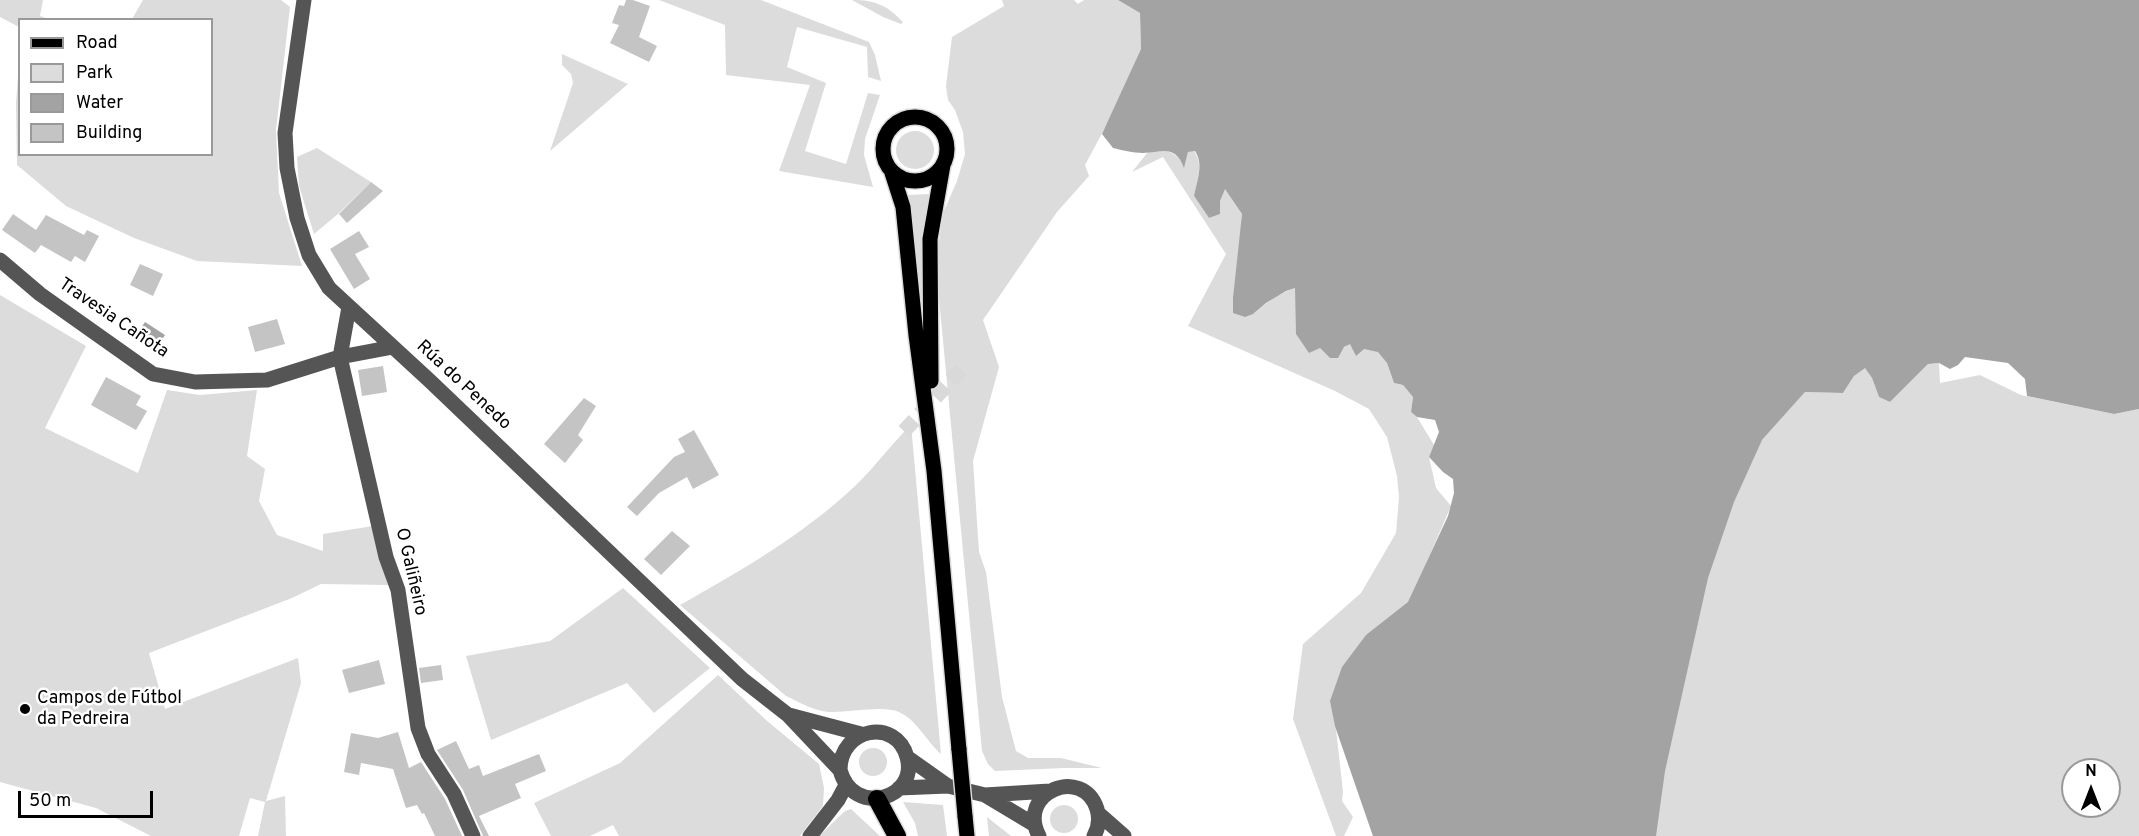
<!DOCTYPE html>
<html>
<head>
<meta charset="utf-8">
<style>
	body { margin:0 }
	#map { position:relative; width:2139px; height:836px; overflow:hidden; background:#fff; font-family:Overpass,sans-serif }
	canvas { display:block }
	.legend { position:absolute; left:18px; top:18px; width:195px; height:138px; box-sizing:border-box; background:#fff; border:2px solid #999; margin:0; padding:8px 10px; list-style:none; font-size:18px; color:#000 }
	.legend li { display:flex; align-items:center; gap:12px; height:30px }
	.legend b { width:30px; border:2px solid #999 }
	.north { position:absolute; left:2061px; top:758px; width:60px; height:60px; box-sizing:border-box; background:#fff; border:2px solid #999; border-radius:50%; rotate:0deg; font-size:16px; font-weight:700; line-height:24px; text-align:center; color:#000 }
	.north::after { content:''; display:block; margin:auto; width:21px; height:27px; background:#000; clip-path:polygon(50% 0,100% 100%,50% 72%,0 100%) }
	.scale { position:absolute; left:18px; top:791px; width:135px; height:27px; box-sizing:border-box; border:3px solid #000; border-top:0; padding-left:8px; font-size:18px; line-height:21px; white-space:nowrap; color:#000; -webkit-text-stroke:4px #fff; paint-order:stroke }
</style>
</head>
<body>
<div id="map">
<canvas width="2139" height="836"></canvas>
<ul class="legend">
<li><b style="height:8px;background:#000"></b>Road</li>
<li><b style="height:16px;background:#dcdcdc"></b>Park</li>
<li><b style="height:16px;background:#a3a3a3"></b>Water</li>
<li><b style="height:16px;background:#c4c4c4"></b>Building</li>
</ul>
<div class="north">N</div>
<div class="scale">50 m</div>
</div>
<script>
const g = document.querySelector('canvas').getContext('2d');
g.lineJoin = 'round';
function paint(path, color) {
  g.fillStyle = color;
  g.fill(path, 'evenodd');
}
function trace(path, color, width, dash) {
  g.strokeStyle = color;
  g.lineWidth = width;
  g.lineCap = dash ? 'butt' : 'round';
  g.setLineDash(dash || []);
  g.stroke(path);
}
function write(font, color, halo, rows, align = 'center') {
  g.font = font + ' Overpass,sans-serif';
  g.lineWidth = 5;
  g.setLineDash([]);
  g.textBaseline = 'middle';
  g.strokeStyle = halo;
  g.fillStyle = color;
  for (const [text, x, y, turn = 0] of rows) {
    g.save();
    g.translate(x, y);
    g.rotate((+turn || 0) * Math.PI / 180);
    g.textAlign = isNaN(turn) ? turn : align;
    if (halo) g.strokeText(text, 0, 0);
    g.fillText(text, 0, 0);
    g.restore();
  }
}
paint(new Path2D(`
	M0 0H43L40 16 49 19 20 20 19 27 0 17Z
	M143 0H281L290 7 276 130 279 193 302 266 197 261 134 238 66 206 17 165 16 103 19 63 20 154H212V20L132 19Z
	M659 0H761L869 42 875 55 881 81 868 77 867 47 797 27 787 67 826 83 805 151 846 164 868 93 880 95 865 139 864 155 873 187 779 171 810 85 726 75 725 25Z
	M852 0C875 0 887 5 903 22L901 24 883 17Z
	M1002 0H1074L1078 4 1084 0H1118L1140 13 1141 49 1113 113 1085 165 1089 176 1057 212 983 320 999 367 973 461 979 552 986 572 1002 697 1016 751 1028 758H1061L1102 768H1064L995 771 988 764 982 751 938 288 939 241 943 213 957 181 965 154 963 132 955 110 948 100 946 86 952 37 1004 6Z
	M562 54 628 84 550 151 573 83 571 74 562 65Z
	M896 150a19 19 0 1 1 38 0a19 19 0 1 1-38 0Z
	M317 148 371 182 338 214 314 234 299 186 297 157Z
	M1160 150C1172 151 1179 156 1184 167L1188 152 1194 151C1204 164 1197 181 1194 196L1209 218 1220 214 1219 201 1225 188 1242 214 1240 244 1253 314C1266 303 1279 293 1295 288L1296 297 1320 348 1330 358 1350 343 1364 349 1378 351 1387 363 1394 383 1403 385 1413 397 1411 412 1417 417 1434 445 1429 457 1436 488 1451 506 1409 603 1762 440 1805 392 1843 393 1854 376 1865 367 1872 378 1879 397 1890 402 1928 364 1939 363 1940 383 1980 375 2021 395 2114 414 2139 409V836H1373L1336 729 1343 792 1342 801 1353 817 1344 836H1336L1293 719 1303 644 1361 593 1396 533 1399 497 1397 476 1387 437 1369 409 1335 391 1188 326 1226 254 1163 157 1132 172 1148 152ZM2073 770H2109V806H2073Z
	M930 194 924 228 922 309 908 195Z
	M0 295 86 346 45 428 138 473 167 390 200 395 257 390 247 456 265 469 259 501 277 535 323 551V534L373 526 388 585 321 584 292 598 149 653 165 709 298 658 301 683 266 801 285 796 286 836H258L265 802 250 798 239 836H151L96 808 0 782Z
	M911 425 941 754C926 741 917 720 899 712 883 705 847 713 829 712 814 711 799 702 786 696L680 605C742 570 803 535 855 486 875 467 891 444 911 425Z
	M623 588 710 668 654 713 627 683 491 740 466 656 550 641Z
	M718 675 766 720 819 764 824 788 823 806 800 836H619L613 825 590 836H551L534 803 620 763Z
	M859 762a14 14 0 1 1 28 0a14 14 0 1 1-28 0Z
	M903 802 943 805 947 836H918L915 823Z
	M1050 819a14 14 0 1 1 28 0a14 14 0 1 1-28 0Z
	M851 809 880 836H819L845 811Z
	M987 817 1011 836H989Z`), '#dcdcdc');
paint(new Path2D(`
	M1118 0H2139V409L2114 414 2027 396 2025 379 2008 363 1965 357 1958 365 1950 369 1939 363 1928 364 1890 402 1879 397 1872 378 1865 368 1854 376 1843 393 1805 392 1762 440 1734 502 1708 578 1665 771 1656 836H1373L1335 726 1330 701 1342 667 1366 635 1408 602 1448 516 1454 493 1453 479 1443 472 1429 457 1439 432 1435 420 1417 417 1411 412 1413 397 1403 385 1394 383 1387 363 1378 352 1364 349 1356 356 1350 344 1344 347 1338 358H1330L1320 348 1309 353 1296 334 1295 288 1286 291 1266 303 1253 314 1245 317 1233 313V298L1242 214 1225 189 1220 201V214L1209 218 1194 196C1197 181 1204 164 1195 151L1188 152 1184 168C1175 144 1162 152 1143 153 1133 153 1122 150 1113 148L1102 134 1141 49 1140 13Z
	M145 322 165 335 158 346 138 333Z`), '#a3a3a3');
paint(new Path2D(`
	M626 0H633L650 6 639 37 657 46 649 62 610 43 619 25 612 23 619 5 624 6Z
	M371 182 383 191 347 223 339 214Z
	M13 214 36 230 46 215 84 235 87 230 99 236 85 262 75 256 71 262 41 245 35 253 2 230Z
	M359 231 369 247 355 254 370 279 354 289 330 249Z
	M140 264 163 274 153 296 130 285Z
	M277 319 285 344 255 352 248 327Z
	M383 366 387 392 362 396 358 370Z
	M106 377 141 396 136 405 147 411 136 430 91 405Z
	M584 398 596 406 578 435 583 440 565 463 544 444Z
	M694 430 719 475 693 489 687 477 659 493 637 516 627 507 674 457 685 452 678 439Z
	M672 531 690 546 661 575 644 559Z
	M379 660 385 684 349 693 342 670Z
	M441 665 443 680 421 683 419 668Z
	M398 732 409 768 421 762 445 799 462 836H435L424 813 422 814 417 805 406 808 393 769 361 763 359 775 344 772 351 733 378 738Z
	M456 741 469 769 479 765 483 776 539 754 546 771 515 784 521 798 479 816 489 836H483L463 790 437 750Z`), '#c4c4c4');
trace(new Path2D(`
	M904 431 962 369`), '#d9d9d9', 15, [15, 8]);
const major = new Path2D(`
	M883 149a32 32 0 1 1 64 0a32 32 0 1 1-64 0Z
	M892 173 903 207 916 335 934 471 959 750
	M931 381 930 239 943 165
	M965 816 967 836`);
const highway = new Path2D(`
	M877 799 897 836`);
trace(major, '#dbdbdb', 18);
trace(highway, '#dbdbdb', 21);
trace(new Path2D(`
	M304 0 285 133 287 168 297 218 309 255 329 288 430 381 742 679 788 715 840 770C853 818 919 799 907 757 896 717 840 728 840 770
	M0 260 40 294 153 374 195 382 267 380 340 357 393 347
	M349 307 340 357 386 557 398 590 418 728 428 754 454 794 473 836
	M789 715 861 734
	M907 757 948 786
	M899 788 948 786 985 795 1035 825
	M985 795 1050 791
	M1099 814 1124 836
	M810 836 838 800 846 785
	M1039 836C1016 792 1083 765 1097 809 1100 819 1099 827 1094 836`), '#555', 15);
trace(major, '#000', 15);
trace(highway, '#000', 18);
const majorBridge = new Path2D(`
	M959 750 965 816`);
trace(majorBridge, '#dbdbdb', 18, []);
trace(majorBridge, '#000', 15);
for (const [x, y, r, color] of [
	[25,709,6,"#000"]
]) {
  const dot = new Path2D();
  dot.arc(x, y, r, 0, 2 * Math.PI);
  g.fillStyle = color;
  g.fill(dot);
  trace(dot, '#fff', 2);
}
write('18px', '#000', '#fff', [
	["Travesia Cañota",113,319,34],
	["Rúa do Penedo",463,386,43],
	["O Galiñeiro",410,572,77]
]);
write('18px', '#000', '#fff', [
	["Campos de Fútbol",37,699],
	["da Pedreira",37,720]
], 'left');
</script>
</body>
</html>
